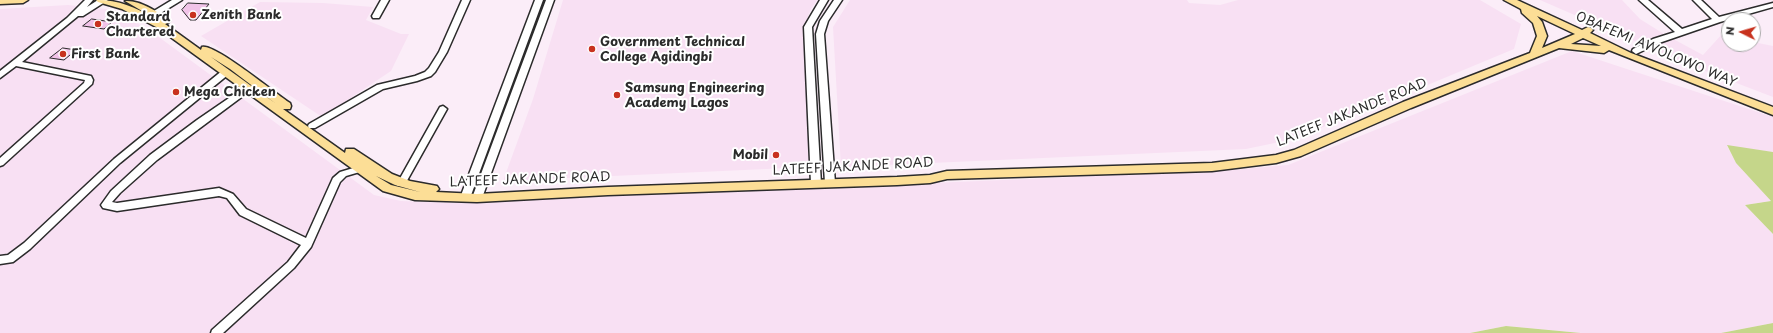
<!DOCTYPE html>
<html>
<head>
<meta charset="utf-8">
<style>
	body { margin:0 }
	#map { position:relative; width:1773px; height:333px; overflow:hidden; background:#fbedf8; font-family:"Playpen Sans",sans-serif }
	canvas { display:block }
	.north { position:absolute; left:1721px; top:12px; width:40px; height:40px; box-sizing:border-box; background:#fff; border:1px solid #aaa; border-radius:50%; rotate:275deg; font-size:11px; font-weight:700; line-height:16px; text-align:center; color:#2b2b2b }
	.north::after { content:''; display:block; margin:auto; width:14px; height:18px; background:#c8321e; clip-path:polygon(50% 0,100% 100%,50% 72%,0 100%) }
</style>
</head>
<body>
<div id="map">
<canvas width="1773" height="333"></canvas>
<div class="north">N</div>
</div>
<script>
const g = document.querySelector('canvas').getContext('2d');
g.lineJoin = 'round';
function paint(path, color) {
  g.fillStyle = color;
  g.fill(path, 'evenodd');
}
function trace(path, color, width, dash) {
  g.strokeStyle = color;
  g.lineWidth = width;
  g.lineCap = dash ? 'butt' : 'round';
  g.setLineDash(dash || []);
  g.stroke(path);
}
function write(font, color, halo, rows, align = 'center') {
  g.font = font + ' "Playpen Sans",sans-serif';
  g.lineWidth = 4;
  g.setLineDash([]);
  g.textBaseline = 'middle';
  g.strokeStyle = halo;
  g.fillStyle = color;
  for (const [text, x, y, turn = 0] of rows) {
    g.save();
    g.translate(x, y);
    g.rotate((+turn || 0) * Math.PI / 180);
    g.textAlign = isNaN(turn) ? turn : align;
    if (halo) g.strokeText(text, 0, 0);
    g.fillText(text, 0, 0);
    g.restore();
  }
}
paint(new Path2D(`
	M563 0H817L811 9 804 27 810 167 503 181 533 99Z
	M850 0H1187L1189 3 1220 5 1238 0H1480L1521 24 1514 49 1365 111 1289 140 1246 149 841 167 833 27Z
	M1540 0H1622L1640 19 1664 34 1703 55 1723 33 1729 35V44H1753V42L1773 46V97L1692 66Z
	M260 2 323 3 373 7 366 20 401 34H409L391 71 322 117 201 36Z
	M68 5 115 10 152 32 374 195 401 201 452 203 1219 171 1288 165 1572 51 1773 117V152L1727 146 1736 163 1771 201 1745 205 1773 234V323L1721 333H1582L1506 326 1470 333H0V9Z`), '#f8e0f3');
paint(new Path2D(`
	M1727 145 1773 152V234L1745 205 1771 201 1736 163Z
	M1773 323V333H1721Z
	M1506 326 1581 333H1470Z`), '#c5d68a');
const building = new Path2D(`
	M188 3 209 4 196 20H190L182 10Z
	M92 19 112 22 104 29 83 26Z
	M63 48 76 50 64 60 50 58Z`);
paint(building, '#f1c3e8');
trace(building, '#2b2b2b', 1);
const minor = new Path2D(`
	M85 0H93L87 7 98 0H108L83 16H78L22 62 91 76 93 80 92 84 3 165 0 166V158L84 83 85 80 16 66 0 78V71L67 18Z
	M172 0H182L151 19H145L144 17Z
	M381 0H389L379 18H373L372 16Z
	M462 0H470L447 52 435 72 431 76 417 81 383 89 315 128H309L308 126 309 124 377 85 415 76 425 72 429 68 439 52Z
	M535 0H543L470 198 468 201H462L460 198Z
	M546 0H554L482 198 480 201H474L472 198Z
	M820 0H828L812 27 821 184 819 186H813L811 184 804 27Z
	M834 0H842L828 21 824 34 835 183 833 185H827L825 183 816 34 820 21Z
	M1639 0H1648L1682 29 1712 19 1693 0H1701L1719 17 1773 3V7L1720 22 1659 43 1636 54 1632 51 1633 49 1653 39 1675 32Z
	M226 69 230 72 229 74 120 163 30 249 13 262 0 264V256L8 255 24 243 114 159 223 70Z
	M248 85 252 88 251 90 157 160 120 193 112 202 117 203 219 188 233 194 246 209 306 238 333 178 340 172 360 166 365 169 363 171 346 176 340 182 311 247 294 268 223 333H211L212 330 288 262 301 245 240 215 227 198 219 196 117 211 103 208 101 205 111 191 150 155 197 120Z
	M443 106 447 109 404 186H398L396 184 398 182 440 107Z`);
const major = new Path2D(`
	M0 0H28L23 3 0 4Z
	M96 0C120 0 134 7 154 18L125 1C140 0 156 11 168 19L170 21 168 23 165 24 201 50 202 47C214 43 276 94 290 103L291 106 290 109H283L345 153 346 149H354L392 174 410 181 437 186 439 189 436 192 477 194 608 187 897 177 930 175 947 171 1212 163 1276 155 1294 150 1403 102 1530 53 1537 36 1533 23 1522 13 1521 9 1504 0H1517L1582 30 1588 27 1591 28 1593 30 1590 33 1631 53 1773 107V115L1609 50 1604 53 1559 48 1411 108 1301 156 1276 163 1212 171 947 179 930 183 897 185 608 195 477 202 415 200 383 191 158 28 122 9 98 2ZM1537 16 1575 34 1542 48 1547 36 1542 22ZM1583 38 1601 46 1571 44ZM211 57 230 69 275 103ZM376 176 395 185 420 192 391 185Z`);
trace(minor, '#2b2b2b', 3);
trace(major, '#2b2b2b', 3);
paint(minor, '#fff');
paint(major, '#fcde96');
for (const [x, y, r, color] of [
	[193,15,4,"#c8321e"],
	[98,24,4,"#c8321e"],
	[592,49,4,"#c8321e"],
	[63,54,4,"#c8321e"],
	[176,92,4,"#c8321e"],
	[617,95,4,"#c8321e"],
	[776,155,4,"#c8321e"]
]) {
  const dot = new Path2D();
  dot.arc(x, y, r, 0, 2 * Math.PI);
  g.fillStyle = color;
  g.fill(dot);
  trace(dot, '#fff', 1.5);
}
write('bold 13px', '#2b2b2b', '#fff', [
	["Zenith Bank",201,15],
	["Standard",106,17],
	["Chartered",106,32],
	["Government Technical",600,42],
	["College Agidingbi",600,57],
	["First Bank",71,54],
	["Samsung Engineering",625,88],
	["Academy Lagos",625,103],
	["Mega Chicken",184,92],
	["Mobil",768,155,"right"]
], 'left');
write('13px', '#2b2b2b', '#fff', [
	["OBAFEMI AWOLOWO WAY",1656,50,23],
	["LATEEF JAKANDE ROAD",1352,113,-22],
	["LATEEF JAKANDE ROAD",853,167,-3],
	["LATEEF JAKANDE ROAD",530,180,-2]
]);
</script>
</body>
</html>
